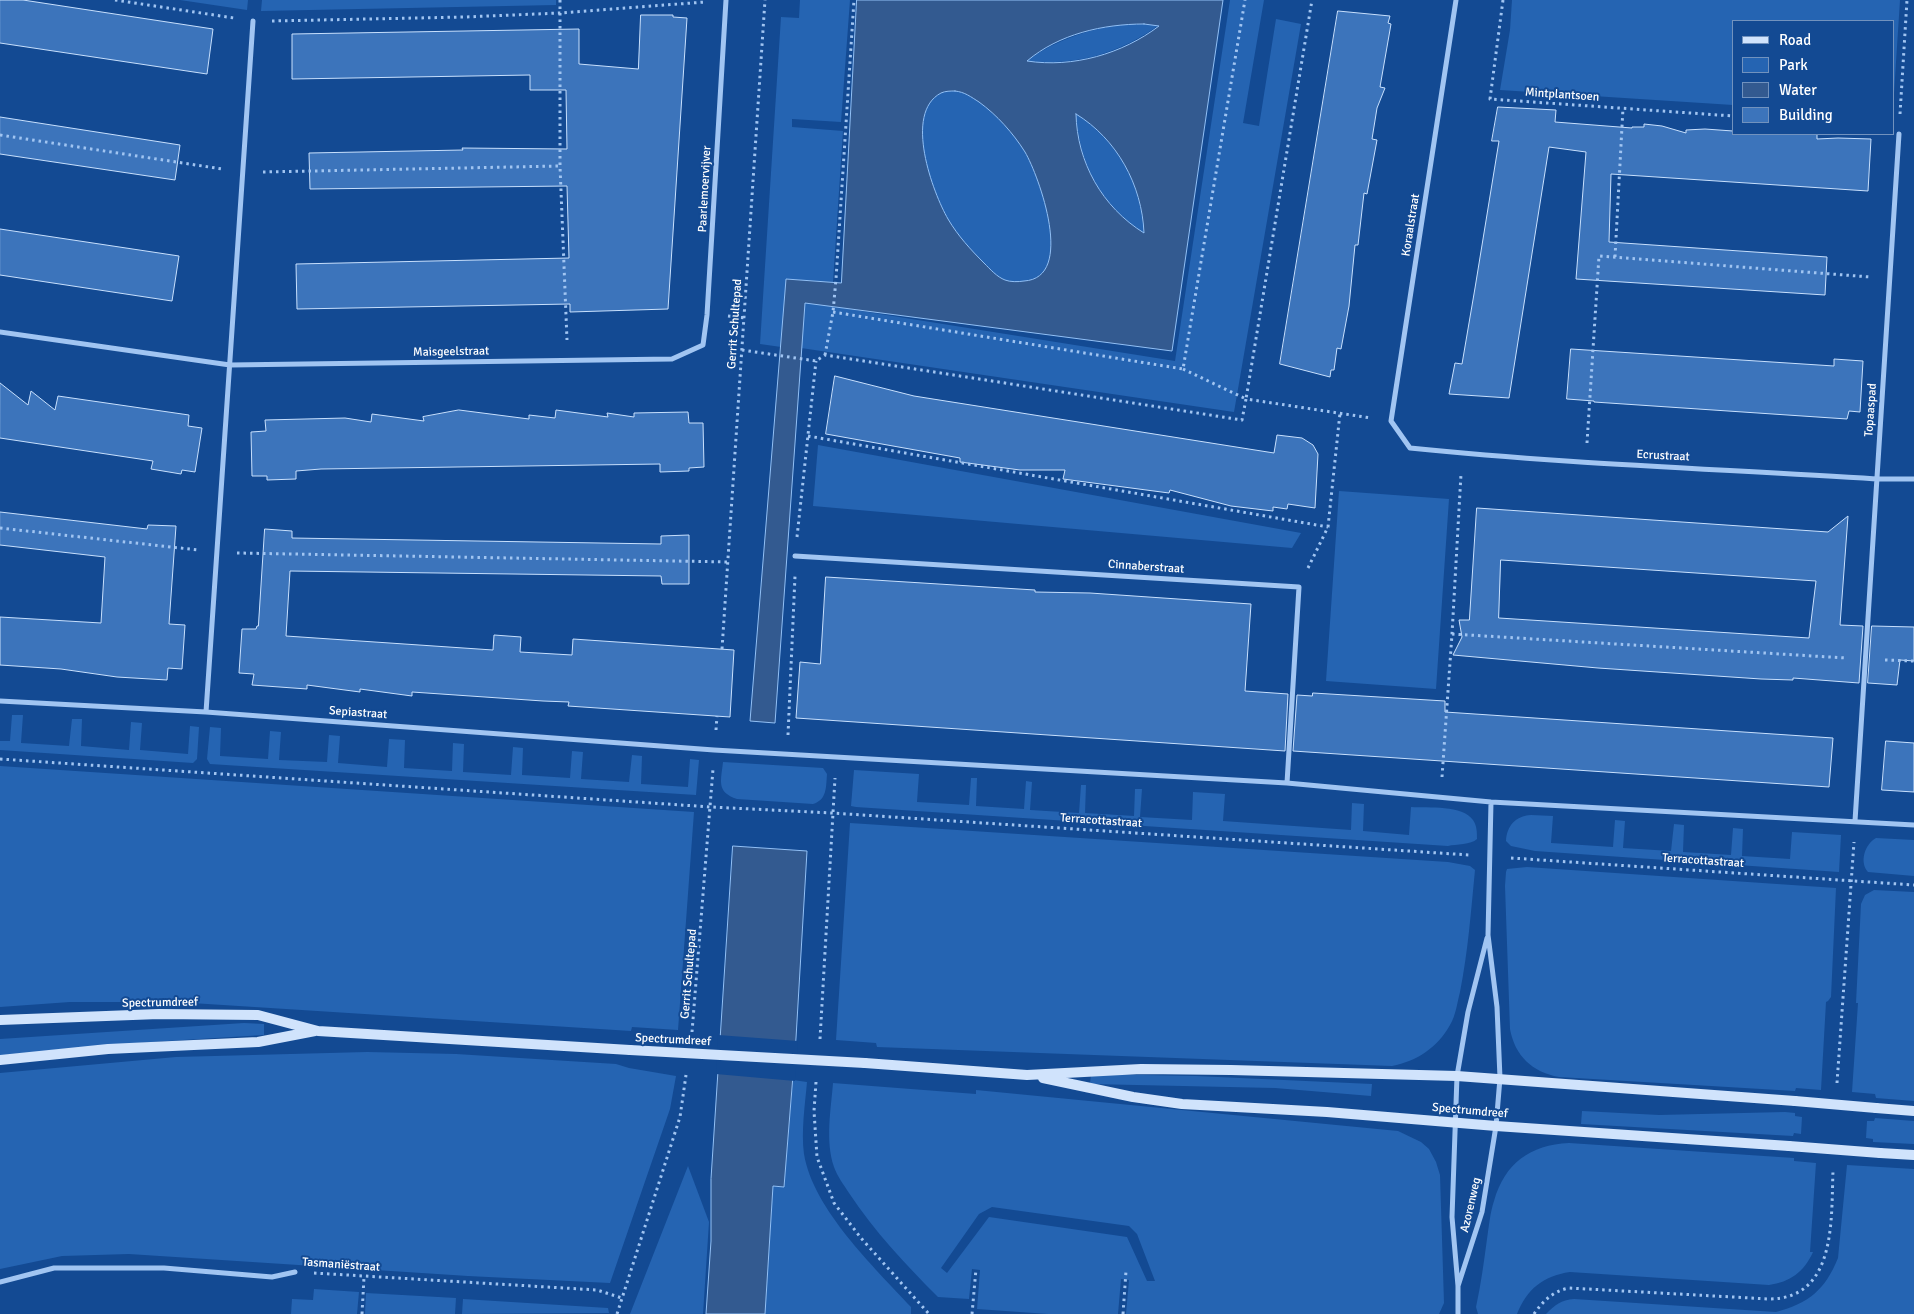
<!DOCTYPE html>
<html>
<head>
<meta charset="utf-8">
<style>
	body { margin:0 }
	#map { position:relative; width:1914px; height:1314px; overflow:hidden; background:#134a93; font-family:Signika,sans-serif }
	canvas { display:block }
	.legend { position:absolute; left:1732px; top:20px; width:162px; height:115px; box-sizing:border-box; background:#134a93; border:1px solid #7192be; margin:0; padding:6px 9px; list-style:none; font-size:15px; color:#fff }
	.legend li { display:flex; align-items:center; gap:10px; height:25px }
	.legend b { width:25px; border:1px solid #7192be }
</style>
</head>
<body>
<div id="map">
<canvas width="1914" height="1314"></canvas>
<ul class="legend">
<li><b style="height:6px;background:#d0e3fc"></b>Road</li>
<li><b style="height:14px;background:#2564b2"></b>Park</li>
<li><b style="height:14px;background:#335a90"></b>Water</li>
<li><b style="height:14px;background:#3c74bb"></b>Building</li>
</ul>
</div>
<script>
const g = document.querySelector('canvas').getContext('2d');
g.lineJoin = 'round';
function paint(path, color) {
  g.fillStyle = color;
  g.fill(path, 'evenodd');
}
function trace(path, color, width, dash) {
  g.strokeStyle = color;
  g.lineWidth = width;
  g.lineCap = dash ? 'butt' : 'round';
  g.setLineDash(dash || []);
  g.stroke(path);
}
function write(font, color, halo, rows, align = 'center') {
  g.font = font + ' Signika,sans-serif';
  g.lineWidth = 4;
  g.setLineDash([]);
  g.textBaseline = 'middle';
  g.strokeStyle = halo;
  g.fillStyle = color;
  for (const [text, x, y, turn = 0] of rows) {
    g.save();
    g.translate(x, y);
    g.rotate((+turn || 0) * Math.PI / 180);
    g.textAlign = isNaN(turn) ? turn : align;
    if (halo) g.strokeText(text, 0, 0);
    g.fillText(text, 0, 0);
    g.restore();
  }
}
paint(new Path2D(`
	M180 0H248L247 10Z
	M262 0H556V5L261 11Z
	M800 0H850L841 122 792 119V127L843 131 833 282 786 279 781 347 760 344 781 17 799 18Z
	M1230 0H1264L1243 123 1259 126 1276 19 1301 24 1234 412 801 348 805 302 1175 361Z
	M1512 0H1900L1893 109V21H1733V105L1500 90 1510 30Z
	M1130 24 1159 25C1119 54 1076 66 1026 61 1058 39 1092 27 1130 24Z
	M955 91C965 92 971 97 979 102 997 115 1013 133 1025 152 1039 176 1077 278 1024 281 1018 282 1010 282 1005 280 997 277 990 269 984 263 971 250 958 236 948 219 933 193 903 113 941 93 945 91 951 91 955 91Z
	M1076 113C1119 144 1140 181 1144 234 1100 202 1080 167 1076 113Z
	M818 445 1301 533 1292 548 813 506Z
	M1339 491 1449 499 1436 689 1326 681Z
	M12 715H23L21 743 69 746 72 719H82L81 746 129 750 131 722 142 723 140 750 188 754 190 726 199 727 197 759 193 763 0 750V741H10Z
	M210 727 221 728 220 756 268 759 270 731 281 732 279 760 327 762 329 735 340 736 338 763 387 767 389 739 405 740 404 768 452 771 453 743 464 744 463 772 511 775 513 747 523 748 522 775 570 778 572 751 583 752 581 779 629 782 632 755 642 756 641 784 688 787 690 759 699 760 696 795 210 764 207 759Z
	M723 762 823 768 827 774C826 787 827 800 813 804L737 799C716 792 721 781 723 762Z
	M0 766 694 812 678 1030 632 1027 631 1031 176 1002H70L0 1007Z
	M854 770 919 774 917 802 969 805 971 778H977L976 806 1024 809 1026 781 1032 782 1030 810 1079 813 1081 785H1086L1085 813 1134 816 1135 789H1142L1140 817 1192 820 1193 792 1225 794 1223 821 1351 830 1352 803 1364 804 1363 831 1409 835 1411 807C1428 808 1463 805 1473 820 1477 826 1477 832 1477 839 1471 845 1456 844 1448 846L856 807 851 806Z
	M1531 815 1553 816 1551 843 1613 847 1615 820 1625 821 1623 848 1671 851 1674 824 1684 825 1683 852 1731 855 1733 828 1743 829 1742 856 1790 859 1792 832 1841 835 1839 872 1535 851 1511 846 1506 841C1507 826 1515 816 1531 815Z
	M850 823 1448 862 1470 866 1475 870C1471 911 1468 952 1460 992 1457 1003 1456 1015 1450 1025 1437 1048 1417 1061 1392 1066L877 1047 876 1043 836 1040Z
	M1876 838 1914 840V876L1868 872C1859 862 1865 844 1876 838Z
	M1527 867 1836 888 1831 997 1828 1001 1826 1002 1821 1090 1796 1088 1795 1091 1559 1077C1532 1072 1515 1056 1510 1029L1505 886 1506 872 1507 869Z
	M1874 890 1914 892V1101L1876 1098 1875 1094 1852 1092 1858 1003H1856L1861 904 1865 895Z
	M244 1023 264 1024V1035L151 1042 0 1056V1039Z
	M367 1052 456 1054 616 1064 629 1068 676 1076 670 1109 610 1283 468 1276 129 1254 62 1256 0 1269V1073L176 1057Z
	M1091 1074 1196 1076 1372 1084 1371 1096 1275 1088 1090 1084Z
	M793 1080 807 1082C805 1105 801 1131 804 1154 813 1209 874 1267 911 1307V1314H765L773 1186 784 1187Z
	M833 1083 976 1094V1090L1398 1131 1421 1142 1429 1149 1436 1162 1440 1175 1444 1303 1439 1314H1126L1129 1280 1121 1279 1118 1314H1048L977 1309 980 1270 972 1269 969 1299 938 1297C906 1265 874 1231 849 1193 844 1185 837 1176 834 1167 825 1141 831 1109 833 1083ZM992 1207 1129 1226 1137 1234 1155 1281H1147L1127 1237 989 1217 947 1273 941 1268 979 1214Z
	M1582 1111 1659 1115 1785 1112 1795 1113V1116L1802 1117 1801 1134 1794 1133 1793 1136 1581 1124Z
	M1875 1118 1914 1121V1144L1873 1142V1139L1866 1138 1867 1121H1874Z
	M1569 1143 1794 1158V1161L1816 1163 1810 1252H1813C1804 1272 1790 1282 1769 1285L1570 1272C1543 1276 1527 1289 1517 1314H1478L1476 1307C1481 1284 1484 1261 1487 1239 1489 1226 1490 1213 1494 1201 1505 1163 1530 1145 1569 1143Z
	M1847 1165 1914 1169V1314H1546C1555 1305 1561 1300 1574 1299L1776 1312C1809 1303 1825 1290 1838 1258Z
	M688 1166 709 1222 703 1314H630Z
	M314 1289 359 1292 357 1314H291L292 1299 313 1300Z
	M366 1293 456 1298 455 1314H365Z
	M463 1299 608 1308 609 1313 462 1314Z`), '#2564b2');
const water = new Path2D(`
	M857 0H1223L1172 351 805 303 775 723 750 721 786 279 841 283ZM1144 24 1159 26C1122 54 1073 68 1027 61 1059 34 1103 24 1144 24ZM955 91C965 92 971 97 979 102 997 115 1013 133 1025 152 1039 176 1076 278 1024 281 1018 282 1010 282 1005 280 997 277 990 269 984 263 971 250 958 236 948 219 933 193 903 113 941 93 945 91 951 91 955 91ZM1076 114C1117 139 1142 185 1144 233 1102 207 1077 162 1076 114Z
	M733 846 807 851 796 1038 784 1187 773 1186 765 1314H706L711 1241V1179Z`);
paint(water, '#335a90');
trace(water, '#92c0f5', 1);
paint(new Path2D(`
	M718 1035 798 1041 795 1081 716 1074Z`), '#134a93');
const building = new Path2D(`
	M0 0H23L213 29 207 74 0 43Z
	M1338 11 1390 16 1388 23 1391 24 1380 87 1385 88 1377 108 1372 139 1377 140 1367 194 1364 193 1358 245H1355L1349 306 1341 349 1337 348 1334 370H1331L1330 377 1280 364Z
	M641 15H673V17L687 18 668 309 570 312V304L297 309 296 264 569 258 567 186 310 189 309 153 463 150 462 148 567 149 566 90H530V75L292 79V34L579 29V64L638 69Z
	M1498 107 1556 110 1555 122 1632 128V127H1644V124L1662 126 1686 133V130L1705 129 1733 131V134H1817V139L1838 138 1871 139 1868 191 1611 174 1609 242 1827 257 1825 295 1576 279 1586 152 1549 147 1509 398 1449 394 1455 363 1462 364 1475 288 1499 141H1492Z
	M0 117 180 145 175 180 0 154Z
	M0 229 179 256 172 301 0 275Z
	M1571 349 1834 366V359L1863 361 1860 412 1849 411 1847 419 1594 402V401L1567 399Z
	M835 376 914 396 1274 453 1277 435 1302 438 1313 445 1318 454 1315 508 1288 504 1287 509 1273 507V511L1231 506 1170 490 1169 493 1063 479 1065 470H1020L960 462V458L826 434Z
	M0 383 28 405 31 391 55 410 58 396 189 415 188 426 202 428 195 472 182 470 181 474 151 469 153 461 0 438Z
	M459 410 529 419V415L555 418 556 410 608 417 607 413 634 417V413L688 412 689 423H703L704 467 689 468V471L660 472V464L321 469 296 471V479L267 480V476H252L251 432 266 431 265 420 345 418 371 422 372 414 424 421 423 417Z
	M1477 508 1828 532 1848 516 1840 625 1863 626 1859 683 1793 678V680L1761 679 1598 668 1453 655 1462 637 1459 620H1469ZM1501 560 1816 581 1809 638 1499 618Z
	M0 512 147 529 148 525 176 526 169 624 185 625 182 669 168 668 167 680 117 677 61 669 0 665V617L101 623 105 557 0 545Z
	M265 529 292 531V538L661 544V536L689 535V584H662L661 576 290 571 286 636 493 650 494 635 521 637 520 652 572 655 573 639 734 650 730 717 568 706 569 702 543 701 412 692V696L360 689V692L307 685V689L252 685 254 674 239 673 242 629H256L257 626H258Z
	M826 577 1035 590V592L1090 593 1251 604 1245 691 1288 694 1285 751 796 718 800 662 820 664Z
	M1872 626 1914 627V661L1900 660 1897 685 1868 683Z
	M1313 693 1445 701V712L1833 738 1829 787 1293 751 1297 695 1312 696Z
	M1886 741 1914 743V792L1882 790Z`);
paint(building, '#3c74bb');
trace(building, '#c8e0fd', 1);
trace(new Path2D(`
	M115 0 234 18
	M560 0V166L567 340
	M1503 0 1490 99 1733 116
	M272 21 465 17 560 13 705 2
	M1900 114 1907 0
	M0 135 222 169
	M263 172 560 166
	M1615 257 1623 108
	M833 312 1183 369 1245 0
	M728 316 745 318
	M742 350 816 361 825 355 1242 420 1246 399 1371 418
	M825 355 833 312 836 279 854 0
	M1183 369 1246 399 1312 0
	M808 436 1328 527
	M1587 443 1599 256 1870 277
	M0 528 198 550
	M797 537 816 361
	M237 553 729 562
	M1308 568 1328 527 1340 413
	M1452 634 1846 658
	M722 649 765 0
	M1885 660 1914 661
	M716 730 717 716
	M788 735 795 576
	M0 759 711 807 832 813 1469 855
	M1442 777 1452 634 1461 474
	M1511 858 1914 885
	M692 1032 713 769
	M820 1039 835 778
	M816 1082 814 1111 817 1157 834 1203 861 1238 929 1314
	M1837 1083 1854 842
	M314 1273 597 1290 622 1298
	M362 1314 364 1277
	M617 1314 680 1117 686 1075
	M972 1314 976 1269
	M1123 1314 1126 1271
	M1534 1314C1543 1301 1553 1291 1569 1288L1769 1299C1837 1299 1831 1218 1833 1171`), '#a1c5f2', 3, [2.5, 4]);
trace(new Path2D(`
	M1456 0 1391 421 1410 448C1565 464 1721 469 1876 479H1914
	M0 332 230 365 672 359 703 345 707 315 726 0
	M795 556 1299 587 1287 783
	M0 701 206 712 714 750 1287 783 1491 802 1914 825
	M206 712 253 21
	M1855 821 1899 134
	M0 1282 54 1268H164L272 1277 295 1272
	M1458 1286 1482 1212 1496 1126 1500 1078 1497 1007 1488 935 1491 802
	M1458 1314V1286L1452 1217 1457 1076 1468 1012 1487 938`), '#a1c5f2', 5);
trace(new Path2D(`
	M0 1020 159 1014 258 1015 318 1031 630 1050
	M0 1060 108 1049 258 1042 315 1031
	M865 1063 1027 1075 1141 1069 1231 1070 1457 1076 1795 1101
	M1043 1078 1133 1097 1182 1104 1327 1112 1496 1126 1789 1146
	M1876 1108 1914 1111
	M1880 1153 1914 1155`), '#d0e3fc', 10);
trace(new Path2D(`
	M630 1050 865 1063
	M1795 1101 1876 1108
	M1789 1146 1880 1153`), '#d0e3fc', 10);
write('12px', '#fff', '#134a93', [
	["Mintplantsoen",1562,95,4],
	["Paarlemoervijver",705,189,-87],
	["Koraalstraat",1411,225,-81],
	["Gerrit Schultepad",735,324,-86],
	["Maisgeelstraat",451,352,-1],
	["Topaaspad",1871,410,-86],
	["Ecrustraat",1663,456,3],
	["Cinnaberstraat",1146,567,4],
	["Sepiastraat",358,713,4],
	["Terracottastraat",1101,821,4],
	["Terracottastraat",1703,861,4],
	["Gerrit Schultepad",689,974,-85],
	["Spectrumdreef",160,1003,-1],
	["Spectrumdreef",673,1040,3],
	["Spectrumdreef",1470,1111,5],
	["Azorenweg",1471,1205,-77],
	["Tasmaniëstraat",341,1265,4]
]);
</script>
</body>
</html>
